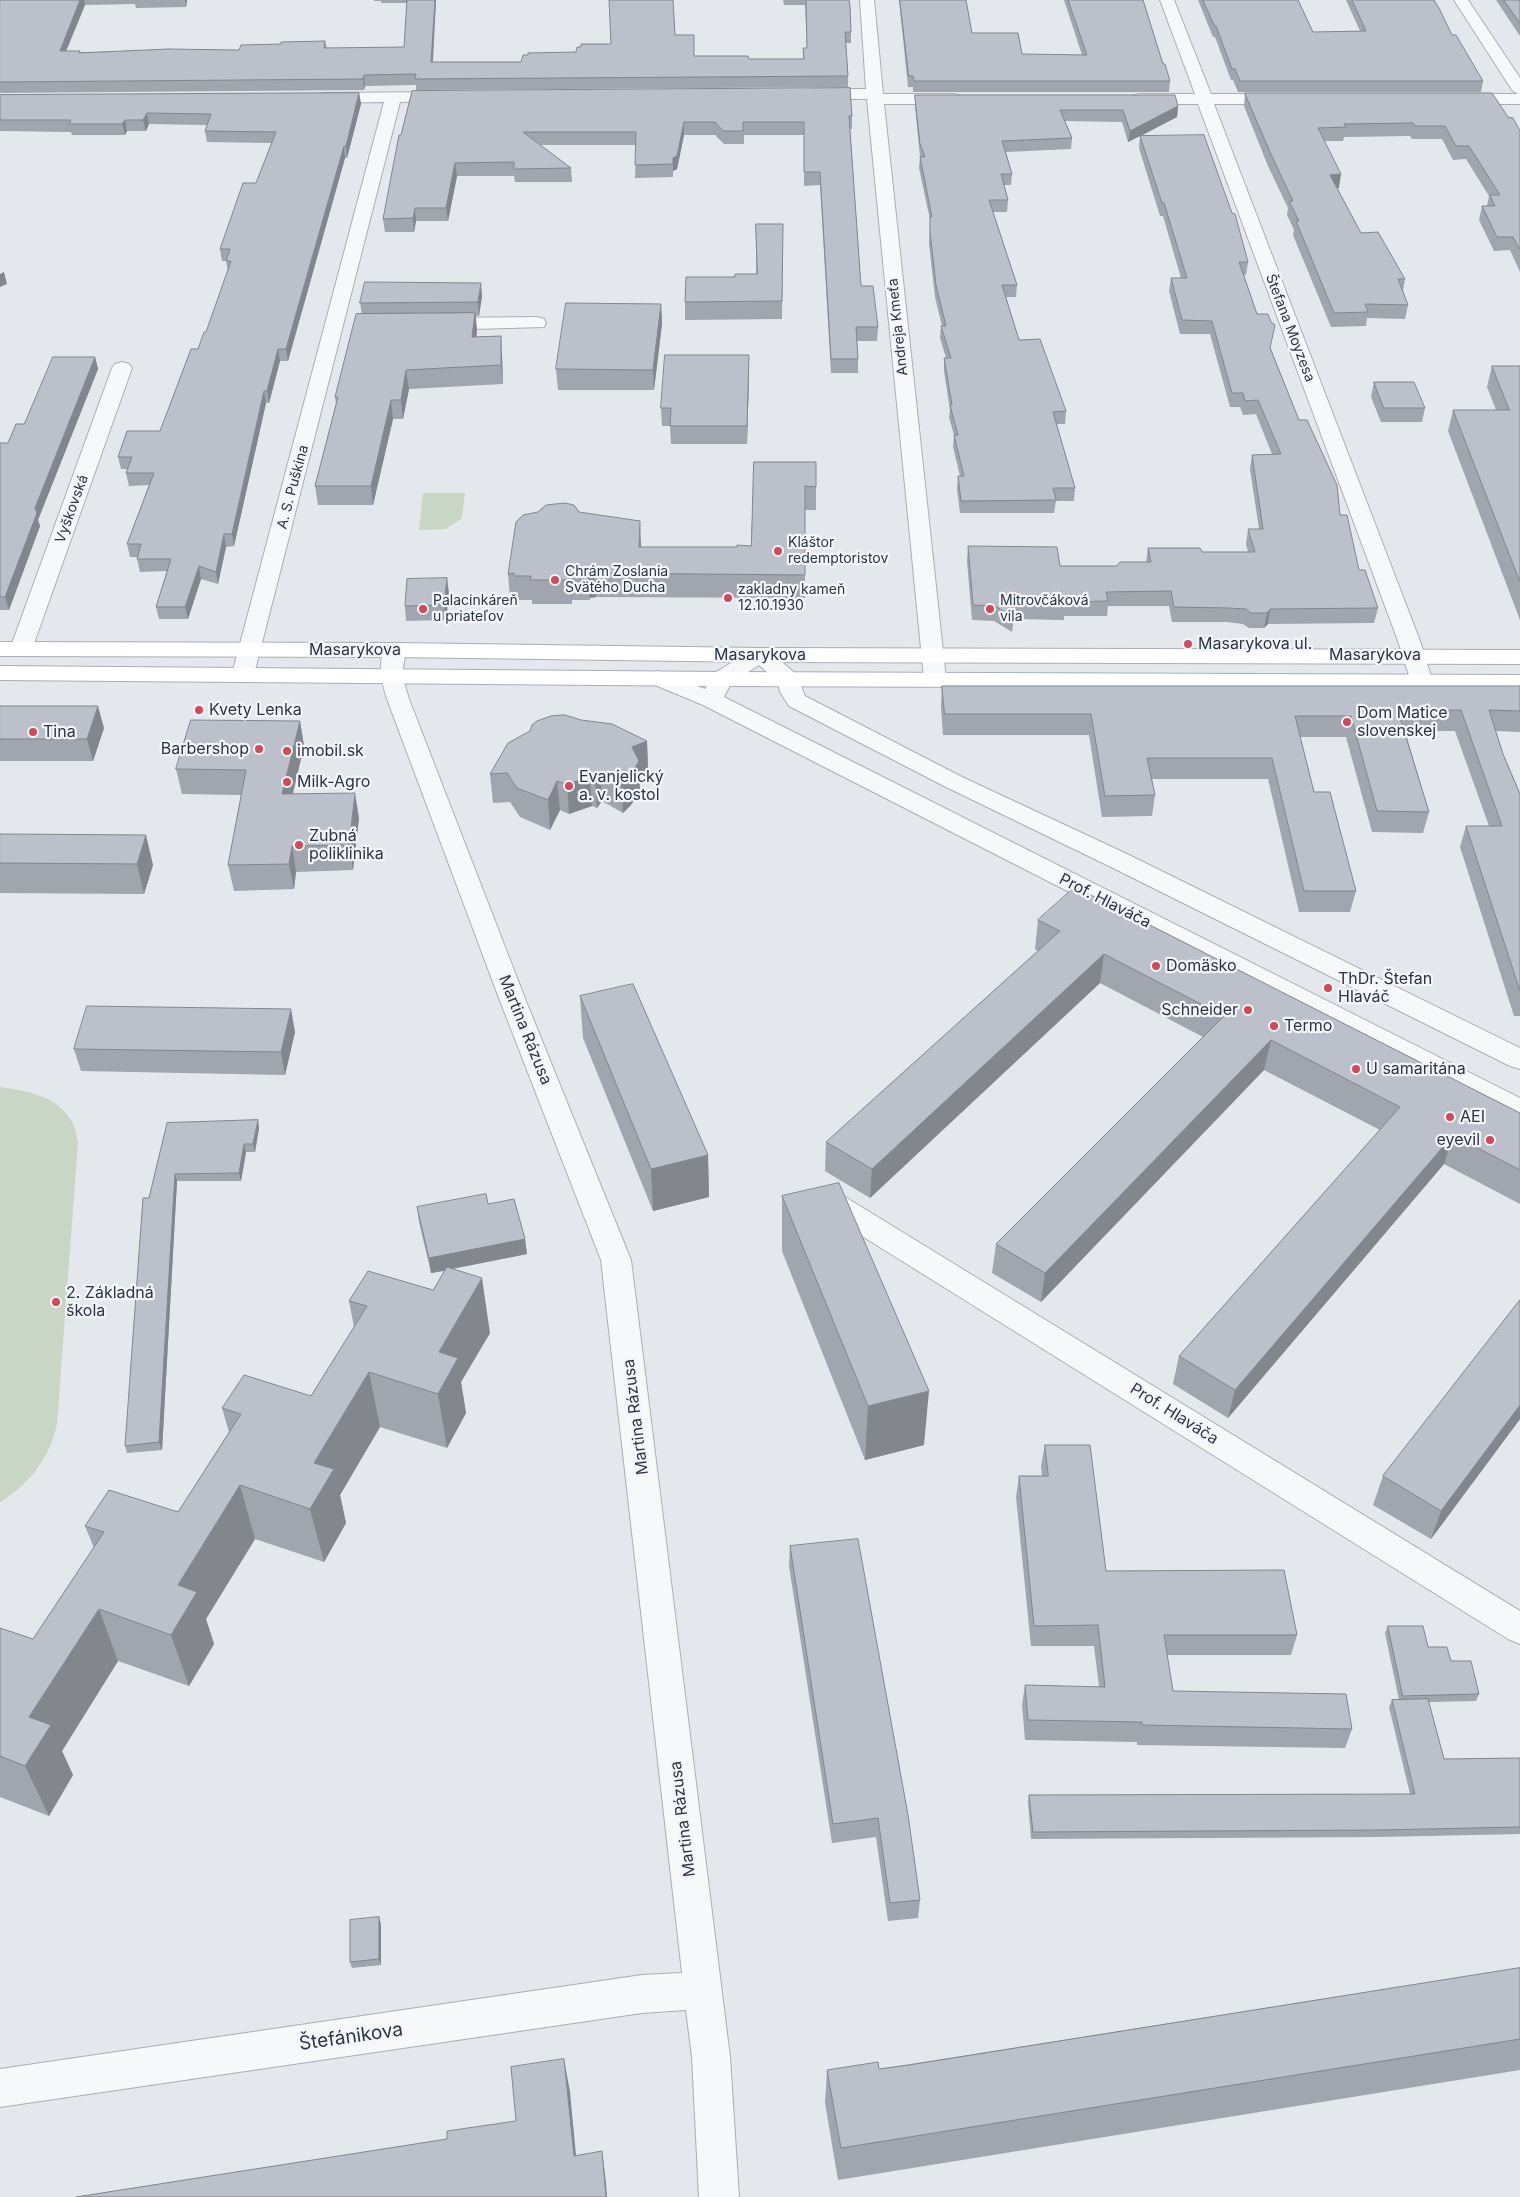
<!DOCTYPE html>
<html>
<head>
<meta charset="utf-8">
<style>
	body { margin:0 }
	canvas { display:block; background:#e4e7ec }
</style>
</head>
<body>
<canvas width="1520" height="2197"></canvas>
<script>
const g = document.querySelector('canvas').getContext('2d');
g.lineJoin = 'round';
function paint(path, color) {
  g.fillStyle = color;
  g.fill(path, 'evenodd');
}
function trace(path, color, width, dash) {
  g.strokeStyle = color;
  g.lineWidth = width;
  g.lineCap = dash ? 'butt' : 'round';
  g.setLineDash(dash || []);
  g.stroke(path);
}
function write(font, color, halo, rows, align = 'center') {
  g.font = font + ' Inter,sans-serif';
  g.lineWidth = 4.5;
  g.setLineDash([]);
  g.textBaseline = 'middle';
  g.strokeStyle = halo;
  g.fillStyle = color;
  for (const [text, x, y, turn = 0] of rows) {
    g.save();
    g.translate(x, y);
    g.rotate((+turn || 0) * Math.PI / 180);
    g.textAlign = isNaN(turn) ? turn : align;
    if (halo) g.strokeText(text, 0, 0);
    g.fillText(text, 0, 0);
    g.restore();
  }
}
paint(new Path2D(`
	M423 493H465L462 518 446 529 419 530Z
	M0 1087C27 1091 55 1095 71 1120 75 1126 76 1135 78 1142L57 1424C50 1457 30 1484 0 1502Z`), '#c9d6c5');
const minor = new Path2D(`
	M860 0H874L883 94H954L960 96 962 99 960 102 954 104H884L946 679 943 684 935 686 927 684 924 679 867 99H813L807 97 805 94 807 91 813 89H866Z
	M1160 0H1174L1211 94H1281L1287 96 1289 99 1287 102 1281 104H1214L1420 641 1433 682 1430 687 1422 689 1414 687 1411 682 1398 641 1198 104H1139L1133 102 1131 99 1133 96 1139 94H1195Z
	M1454 0H1468L1520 78V104H1459L1453 102 1451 99 1453 96 1459 94H1518L1512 90Z
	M448 92 454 94 456 97 454 100 400 102 254 674 251 679 243 681 235 679 232 674 384 102 323 103 317 101 315 98 317 95 323 93Z
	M537 317 544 319 546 323 544 327 439 330 432 328 430 324 432 320 439 318Z
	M122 362 129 364 132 368 32 649 29 654 21 656 13 654 10 649 112 368 115 364Z
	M395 643 403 645 406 650 402 675 409 699 526 1001 631 1260 730 2057 739 2197H699L692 2057 686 2010 642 2013 0 2107V2069L642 1975 682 1973 601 1260 500 1001 387 699C382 682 376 662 387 645Z
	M760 648 768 650 797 675 805 696 962 777 1127 854 1520 1048V1069L1510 1066 1109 866 946 787 789 706 780 692 778 682 759 665 731 683 724 697 1520 1098V1120L1510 1117 703 705 650 683 647 678 650 673 658 671 705 689 713 674 752 650Z
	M827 1189 837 1192 1520 1611V1644L1508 1639 817 1208 813 1200 817 1192Z`);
const secondary = new Path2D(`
	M0 642 395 643 760 648 1520 650V664L760 662 395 657 0 656Z
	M0 666 721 672 1520 675V689L721 686 0 680Z`);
trace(minor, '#a9aeb7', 2);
trace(secondary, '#a9aeb7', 2);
paint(minor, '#f7f8fa');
paint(secondary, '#fff');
paint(new Path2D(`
	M0 0H187L186 7 136 8 135 4 85 5 66 51 80 52 239 50 281 44 325 41 327 48 404 47 407 3H381V1H374V0H436L433 62H521L576 52 611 44 675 35 694 56 749 59H803V48H807L805 5H784L783 0H849L851 32V43H846L848 76V87L416 90V85L365 86 364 90 0 93Z
	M899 0H966L972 33 1022 54 1082 55 1064 0H1143L1163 64 1170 81 1169 92H913V87H908Z
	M1198 0H1298L1313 32 1360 31 1346 0H1434L1452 35 1483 81 1481 92H1238L1233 80H1231L1215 37H1213Z
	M1496 0H1520V36Z
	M412 91 852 116V129H850L861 286 878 327 877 341H857L858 359V373H831L820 185 804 186V135H744V144H724L715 135H684L677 169 673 171V177L635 178 636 145H540L571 168 572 182H515L514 176H457L448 221H416L414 232H385L383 219 401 135Z
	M359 93 361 104 347 158H345L288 361H280L269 403H266L234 546 226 547 218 584 201 579 188 619H159L156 607 167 571 140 572 137 559 138 557H130L127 544 149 485 129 486 126 473 128 469H121L118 457 160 431 198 349 206 332 228 271 226 261H222L220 249 256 183 272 143 207 142 205 131 207 125 149 124 146 131H127L125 135H72L71 132 0 131V95Z
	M1245 93 1508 117 1520 131V272L1510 250 1494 251 1479 220 1482 206H1487L1489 196 1466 159 1453 160 1442 139H1412L1410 136 1344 137 1343 141H1324L1339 188H1337L1361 233 1405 279 1403 291 1408 305 1405 319 1367 318 1366 326 1331 327 1293 235 1294 230 1287 215 1288 208 1268 166 1244 106Z
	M915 95 1178 106 1177 117 1141 136 1248 262 1246 275H1244L1257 314 1299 420 1340 515 1359 570 1378 608 1374 623 1268 624 1264 628H1249L1243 624 1226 622H1172L1169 606H1108L1107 616H1064V620L1014 619 1012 632 994 621 972 620 967 561 968 546 1060 566H1117L1146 562 1148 548 1202 552H1248L1246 544 1248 529H1259L1250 469 1252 455 1272 454 1256 414 1243 415 1240 407H1230L1210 334H1180L1169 291 1171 278H1181L1163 216H1160L1139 148 1140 136 1128 142 1122 122 1065 121 1072 138 1071 149 1006 152 1012 174 1011 185H1004L1008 200 1007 212H993L1017 285 1016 297H1006L1019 340 1066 411 1065 424H1056L1075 488 1074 501H1056L1054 513H960L957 489 958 476H960L953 447 954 435 949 417 950 410 944 371V358H946L940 338 941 326H942L935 297 929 244 930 220 919 168 920 157 915 106Z
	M756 224H783L782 319 685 320V302L735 277 756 274Z
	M482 296 479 316H476L477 331 476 337 502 355 503 384 409 389 403 419H393L373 505H318L315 486 336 404 335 397 362 314 360 303Z
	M661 304 662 324 654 390H558L556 369Z
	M95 357 98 369 38 520 40 526 9 610H0V443H8L24 424Z
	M1492 366H1520V620L1448 431 1453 410H1496L1487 387Z
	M749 373 747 444H671L670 426H662L661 408Z
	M1374 382 1425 408 1422 422H1381L1371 397Z
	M754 462 816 487V510H805V598L596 597 590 598V600H572V604H532V600H516V597H510L508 574 579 512 641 547H737L751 546Z
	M449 593 446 620 406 621 405 606Z
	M942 686H1520V732L1496 731 1503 754 1520 794V1016H1514L1460 847 1466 826H1489L1455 731H1405L1429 812 1423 833 1372 832 1346 737H1300L1314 792 1356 891 1350 912H1299L1268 779H1152L1155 795 1152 816 1102 817 1089 735H943L941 707Z
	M0 706 104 728 93 761H0Z
	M300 721 304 746 293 794 359 818 353 870 296 872 294 889 234 891 228 865 241 795 182 794 176 769Z
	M530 731 647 741 648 770 639 774 640 791 631 805 623 813 602 801 597 808 592 806 569 814 560 810 550 830 520 817 510 802 493 803 490 774Z
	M0 834 153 865 144 894 0 893Z
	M1038 920 1520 1113V1204L1444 1164 1228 1418 1173 1384 1179 1356 1380 1130 1264 1070 1041 1302 992 1273 996 1244 1203 1037 1100 983 870 1198 825 1171 826 1142 1038 951 1035 949Z
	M580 996 708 1155 709 1197 653 1211 583 1038Z
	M295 1032 285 1075 81 1071 74 1049Z
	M258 1120 259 1128 255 1152H246L241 1181H177L162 1450 127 1453 125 1446 149 1198 167 1123Z
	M782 1196 924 1445 865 1460 782 1251Z
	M488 1204 525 1239 527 1254 452 1269 490 1333 461 1382 466 1413 447 1448 380 1427 340 1495 346 1523 324 1562 255 1539 206 1619 214 1644 189 1686 118 1661 62 1751 73 1775 49 1816 0 1797V1628L33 1639 94 1548 85 1526 178 1512 229 1432 222 1408 311 1396 354 1327 349 1301 433 1290 445 1271 431 1273 419 1222 417 1207Z
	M1520 1300V1419L1431 1539 1373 1505 1383 1476Z
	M1045 1445 1106 1571 1297 1635 1291 1655H1167L1173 1691 1352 1729 1345 1748 1137 1745V1742L1025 1740 1022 1705 1025 1685 1099 1687 1094 1646H1031L1016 1497 1019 1476H1042L1041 1466Z
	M790 1546 920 1900 918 1918 888 1921 876 1837 832 1843 789 1566Z
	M1388 1626 1428 1647 1451 1661 1479 1694 1476 1701 1429 1702 1444 1759 1520 1758V1834L1378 1837 1031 1839 1028 1802 1029 1795 1410 1794 1389 1707 1392 1700H1399L1385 1633Z
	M381 1924V1965L352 1968 350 1962Z
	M1520 1968V2070L838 2180 825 2103 827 2070 879 2069Z`), '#a1a5ae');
paint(new Path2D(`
	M80 0H84L85 5 62 61 60 51Z
	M185 0H187L186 7Z
	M435 0H436L432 72 431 62Z
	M364 75 365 86 364 90 363 79Z
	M359 93 361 104 347 158 346 146Z
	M1178 106 1177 117 1128 142 1130 131Z
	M147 113 149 124 146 131 143 120Z
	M125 120 127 131 125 135 122 124Z
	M684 122V135L677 169 673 171V177V158Z
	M344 146 345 158 288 361 286 349Z
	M455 163 457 176 448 221 446 208Z
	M1341 174 1339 188 1328 189 1330 175Z
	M415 208 416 221 414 232 413 218Z
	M4 272 7 284 0 287V274Z
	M481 283 482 296 479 316 478 302Z
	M661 304 662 324 654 390 653 370Z
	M475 313 477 331 474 356 472 337Z
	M501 336 502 355 503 384 501 365Z
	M278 349 280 361 269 403 267 391Z
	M749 355V373L747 444V426Z
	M95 357 98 369 38 520 40 526 9 610 5 597 35 508Z
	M406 370 409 389 403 419 401 400Z
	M264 391 266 403 234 546 232 534Z
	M391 400 393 419 373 505 371 486Z
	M640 521 641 545 640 570 639 547Z
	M224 534 226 547 218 584 216 572Z
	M199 566 201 579 188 619 185 607Z
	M594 573 596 597 590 598V600L588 574Z
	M571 576 572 600V604L570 580Z
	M447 578 449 593 446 620 444 605Z
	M1270 609 1268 624 1264 628 1267 613Z
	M98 706 104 728 93 761 87 739Z
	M300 721 304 746 286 820 282 794Z
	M647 741 648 770 639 774 640 791 631 805 623 813 621 783 632 747Z
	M601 771 602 801 597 808 595 778Z
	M590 777 592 806 569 814 567 784Z
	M557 781 560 810 550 830 548 800Z
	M355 793 359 818 353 870 349 845Z
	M146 835 153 865 144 894 137 864Z
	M292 846 296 872 294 889 289 864Z
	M1104 954 1100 983 870 1198 872 1169Z
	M291 1009 295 1032 285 1075 281 1052Z
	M1271 1040 1264 1070 1041 1302 1045 1273Z
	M258 1120 259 1128 255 1152 253 1144Z
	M1453 1135 1444 1164 1228 1418 1235 1390Z
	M244 1144 246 1152 241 1181 239 1173Z
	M708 1155 709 1197 653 1211 651 1169Z
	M175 1174 177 1181 162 1450 159 1442Z
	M525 1239 527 1254 431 1273 429 1258Z
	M482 1278 490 1333 461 1382 466 1413 447 1448 438 1394 439 1352Z
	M369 1372 380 1427 340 1495 346 1523 324 1562 310 1509 314 1463Z
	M929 1391 924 1445 865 1460 868 1406Z
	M1520 1405V1419L1431 1539 1441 1511Z
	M240 1485 255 1539 206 1619 214 1644 189 1686 171 1635 178 1585Z
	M99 1609 118 1661 62 1751 73 1775 49 1816 25 1766 29 1717Z
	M379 1917 381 1924V1965L379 1959Z
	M564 2059 570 2092 579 2187 574 2156Z
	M602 2151 606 2183 607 2197H606Z`), '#83868d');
const building = new Path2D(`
	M0 0H80L60 51H80L79 53 168 49 239 50 241 45 281 44V42L325 41 324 48 404 47 407 0H435L431 62H521L523 55H528V53L576 52 577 47H581V44H611L609 0H673L675 35H694V56H748L749 59H804L803 48H807L806 0H849L850 6 851 32H845L848 76 415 79 416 74 364 75 363 79 0 82Z
	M900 0H966L972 33H1018L1022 54 1087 55 1068 0H1143L1163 64H1165L1170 81H914L913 76H909Z
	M1203 0H1298L1313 32 1366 31 1352 0H1434L1439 8 1452 35H1456L1483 81H1240L1235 69H1232L1216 26H1215Z
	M1504 0H1520V23Z
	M850 88 852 116H849L861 286H873L878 327H856L858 359H831L820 172H804V122H743V131H723L715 122H684L677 156 673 158V164L635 165 636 132H523L571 168 514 169V162L455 163 446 208H415L413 218 383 219 399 135H401L412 91Z
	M359 93 346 146H344L286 349H278L267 391H264L232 534H224L216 572 199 566 185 607H156L171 559H137L141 544H127L154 473H126L132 457H118L127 431H160L191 349H198L204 332H206L231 261H226L230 249H220L243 183H256L276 132 205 131 211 114 147 113 143 120H125L122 124H69L71 120H0V95Z
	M1245 93H1492L1508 117 1513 118 1520 131V250L1513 237H1497L1482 206H1495L1490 195H1500L1469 146H1456L1445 126H1415L1413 123 1344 124 1346 127 1318 128 1341 174 1330 175 1361 233 1378 232 1405 279H1398L1408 305 1365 304 1368 312 1334 313 1296 221H1299L1289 201H1293L1270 152Z
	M915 95H1175L1178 106 1130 131 1123 110H1060L1072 138 1002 141 1012 174H1001L1008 200H989L1017 285H1002L1019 340 1040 339 1066 411 1053 412 1075 488H1053L1056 500 961 501 958 476H964L954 435H958L950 405H952L944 358H951L941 326H946L936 285 930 232V217H932L920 157H925L920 144Z
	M1204 135 1232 213 1235 214 1248 262H1239L1257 314H1268L1271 322 1275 325 1270 348 1299 420H1307L1337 485 1340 515H1347L1359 570H1365L1378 608 1270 609 1267 613H1251L1246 609 1228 608 1174 607 1171 591 1106 592 1108 601 1065 602V606L1012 605 1014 618 995 606 973 605 968 546 1057 547 1060 566H1117L1120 562H1151L1148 548H1200L1202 552H1255L1248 529H1263L1252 455 1281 454 1258 400 1245 401 1243 393H1232L1212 321 1182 320 1171 278H1187L1164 203H1162L1140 136Z
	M756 224H783L782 301 685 302 686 277H735V274H757Z
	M365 282 481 283 478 302 360 303Z
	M566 303 661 304 653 370 556 369Z
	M475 313 472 337 501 336V365L406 370 401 400H391L371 486H315L338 397H335L356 314Z
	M665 355H749L747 426H670L671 408H661Z
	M53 357H95L35 508 37 513 5 597H0V443H8L16 424H24Z
	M1492 366H1520V582L1453 410H1509Z
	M1374 382H1414L1425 408H1384Z
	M754 462H816V487L805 486V575L594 573 588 574V577L571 576 570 580H530L531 576H514V573L508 574 516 522 523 515 538 512 546 505 565 503 574 505 579 512 640 521 639 547H737V545L751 546Z
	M447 578 444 605 405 606 407 579Z
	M942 686H1520V711L1489 710 1503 754 1520 794V991L1466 826H1502L1461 710 1398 711 1429 812 1377 811 1351 716H1295L1314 792H1330L1356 891H1304L1272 758H1147L1155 795 1105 796 1091 714H945Z
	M0 706H98L87 739H0Z
	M565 715 581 720 612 724 647 741 632 747 639 761 630 776 621 783 601 771 595 778 590 777 567 784 557 781 548 800 517 788 507 773 490 774 508 743 530 731 532 725 537 721 551 716Z
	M191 720 300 721 282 794 355 793 349 845 292 846 289 864 228 865 246 770 176 769Z
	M0 834 146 835 137 864 0 863Z
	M1075 887 1520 1113V1170L1453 1135 1235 1390 1179 1356 1400 1107 1271 1040 1045 1273 996 1244 1224 1016 1104 954 872 1169 826 1142 1060 931 1038 920Z
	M633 984 708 1155 651 1169 580 996Z
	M87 1006 291 1009 281 1052 74 1049Z
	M258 1120 253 1144H244L239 1173 175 1174 159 1442 125 1446 143 1198H149L167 1123Z
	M839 1183 929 1391 868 1406 782 1196Z
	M486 1194 488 1204 514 1199 525 1239 429 1258 417 1207Z
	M447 1267 482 1278 439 1352 458 1358 438 1394 369 1372 314 1463 334 1469 310 1509 240 1485 178 1585 197 1592 171 1635 99 1609 29 1717 51 1725 25 1766 0 1756V1628L33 1639 104 1532 85 1526 109 1490 178 1512 241 1414 222 1408 244 1375 311 1396 367 1306 349 1301 368 1271 433 1290Z
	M1520 1300V1405L1441 1511 1383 1476Z
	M1045 1445H1090L1106 1571 1284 1570 1297 1635H1164L1173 1691 1346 1694 1352 1729 1142 1725V1722L1028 1720 1025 1685 1105 1687 1098 1625 1034 1626 1019 1476H1048Z
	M858 1539 908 1815 920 1900 890 1903 878 1818 833 1824 790 1546Z
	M1388 1626H1423L1428 1647H1447L1451 1661H1471L1479 1694 1403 1696Z
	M1428 1699 1444 1759 1520 1758V1827L1381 1830 1033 1832 1029 1795 1415 1794 1392 1700Z
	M379 1917V1959L350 1962V1920Z
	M1520 1968V2039L841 2148 827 2070 878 2062 879 2069 909 2065Z
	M564 2059 574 2156 602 2151 606 2197H76L447 2139V2131L516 2121 511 2067Z`);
paint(building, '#bbc0ca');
trace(building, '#83868d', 1);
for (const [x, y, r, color] of [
	[778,551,5,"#d1495b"],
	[555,580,5,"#d1495b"],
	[728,598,5,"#d1495b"],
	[423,609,5,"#d1495b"],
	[990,609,5,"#d1495b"],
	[1188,644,5,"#d1495b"],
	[199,710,5,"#d1495b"],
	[1347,722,5,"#d1495b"],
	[33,732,5,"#d1495b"],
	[259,749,5,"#d1495b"],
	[287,751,5,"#d1495b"],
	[287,782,5,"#d1495b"],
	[569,786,5,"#d1495b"],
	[299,845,5,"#d1495b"],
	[1156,966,5,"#d1495b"],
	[1328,988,5,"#d1495b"],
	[1248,1010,5,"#d1495b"],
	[1274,1026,5,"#d1495b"],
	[1356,1069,5,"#d1495b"],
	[1450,1117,5,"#d1495b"],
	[1490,1140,5,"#d1495b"],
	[56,1302,5,"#d1495b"]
]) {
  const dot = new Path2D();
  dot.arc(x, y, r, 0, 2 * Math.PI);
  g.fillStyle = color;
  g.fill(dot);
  trace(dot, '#f4f6f9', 2);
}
write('14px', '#2b3445', '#f4f6f9', [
	["Andreja Kmeťa",898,327,-96],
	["Štefana Moyzesa",1290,328,69],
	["A. S. Puškina",293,487,-75],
	["Vyškovská",72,509,-70]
]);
write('14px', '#2b3445', '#f4f6f9', [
	["Kláštor",788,543],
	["redemptoristov",788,559],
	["Chrám Zoslania",565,572],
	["Svätého Ducha",565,588],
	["zakladny kameň",738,590],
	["12.10.1930",738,606],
	["Palacinkáreň",433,601],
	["u priateľov",433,617],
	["Mitrovčáková",1000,601],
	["vila",1000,617]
], 'left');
write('16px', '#2b3445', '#f4f6f9', [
	["Masarykova ul.",1198,644],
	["Kvety Lenka",209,710],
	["Dom Matice",1357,713],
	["slovenskej",1357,731],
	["Tina",43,732],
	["Barbershop",249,749,"right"],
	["imobil.sk",297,751],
	["Evanjelický",579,777],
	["a. v. kostol",579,795],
	["Milk-Agro",297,782],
	["Zubná",309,836],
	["poliklinika",309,854],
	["Domäsko",1166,966],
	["ThDr. Štefan",1338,979],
	["Hlaváč",1338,997],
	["Schneider",1238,1010,"right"],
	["Termo",1284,1026],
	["U samaritána",1366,1069],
	["AEI",1460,1117],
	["eyevil",1480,1140,"right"],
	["2. Základná",66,1293],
	["škola",66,1311]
], 'left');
write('16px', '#2b3445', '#f4f6f9', [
	["Masarykova",355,650],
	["Masarykova",760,655],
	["Masarykova",1375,655],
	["Prof. Hlaváča",1105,901,27],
	["Martina Rázusa",525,1030,68],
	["Prof. Hlaváča",1174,1414,32],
	["Martina Rázusa",636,1417,-97],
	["Martina Rázusa",683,1819,-97]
]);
write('19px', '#2b3445', '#f4f6f9', [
	["Štefánikova",351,2037,-8]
]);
</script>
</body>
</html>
